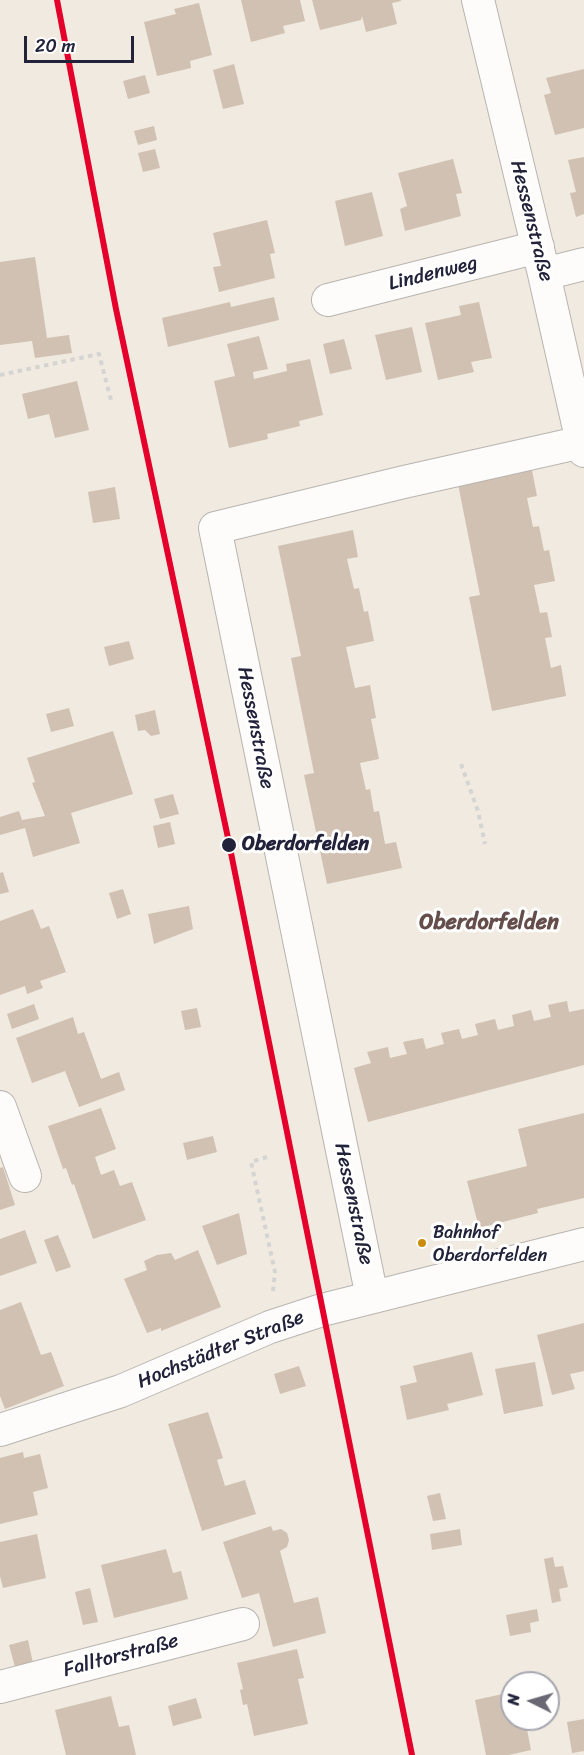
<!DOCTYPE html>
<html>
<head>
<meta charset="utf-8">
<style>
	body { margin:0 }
	#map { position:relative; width:584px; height:1755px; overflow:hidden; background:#f0eae0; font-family:Sriracha,sans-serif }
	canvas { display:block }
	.north { position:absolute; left:500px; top:1671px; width:60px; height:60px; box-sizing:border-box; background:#fff; border:2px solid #a7a7b1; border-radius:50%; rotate:275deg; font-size:16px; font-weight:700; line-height:24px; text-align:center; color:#22223b }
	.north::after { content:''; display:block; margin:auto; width:21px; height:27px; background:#6a6875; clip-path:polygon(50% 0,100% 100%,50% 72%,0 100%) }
	.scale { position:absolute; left:24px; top:36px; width:110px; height:27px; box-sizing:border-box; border:3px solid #22223b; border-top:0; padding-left:8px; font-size:18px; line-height:21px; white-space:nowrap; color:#22223b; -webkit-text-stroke:4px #fff; paint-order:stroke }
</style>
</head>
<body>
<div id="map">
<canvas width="584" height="1755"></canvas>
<div class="north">N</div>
<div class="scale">20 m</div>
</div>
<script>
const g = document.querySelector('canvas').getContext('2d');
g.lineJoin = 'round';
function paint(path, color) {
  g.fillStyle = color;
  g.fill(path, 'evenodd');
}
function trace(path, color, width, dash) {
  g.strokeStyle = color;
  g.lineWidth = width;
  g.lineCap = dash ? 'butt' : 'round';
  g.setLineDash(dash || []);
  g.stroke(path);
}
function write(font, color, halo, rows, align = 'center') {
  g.font = font + ' Sriracha,sans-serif';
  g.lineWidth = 6;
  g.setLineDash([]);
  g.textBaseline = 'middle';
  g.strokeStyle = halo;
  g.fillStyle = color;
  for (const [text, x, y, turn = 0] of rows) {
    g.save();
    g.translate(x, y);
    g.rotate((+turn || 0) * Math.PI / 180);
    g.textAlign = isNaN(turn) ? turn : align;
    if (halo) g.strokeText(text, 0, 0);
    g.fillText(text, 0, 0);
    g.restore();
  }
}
paint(new Path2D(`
	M241 0H300L305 21 283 26 285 33 251 42Z
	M312 0H401V1L392 3 397 24 366 32 362 16 361 20 320 30Z
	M199 3 212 55 190 61 191 68 157 76 144 22 176 14 174 9Z
	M234 64 244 104 223 109 213 70Z
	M584 69V128L555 135 544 95 551 93 546 78Z
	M145 75 150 93 128 99 123 81Z
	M154 126 157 140 138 145 134 131Z
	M155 149 160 168 143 172 138 153Z
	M584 157V214L576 217 570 193 576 192 568 160Z
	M453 159 462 193 456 194 461 216 405 231 400 209 407 206 398 173Z
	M372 192 383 236 345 246 335 201Z
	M267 220 275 253 270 254 275 278 219 292 213 267 221 266 213 233Z
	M35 257 47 338 69 335 72 353 35 358 32 341 0 345V262Z
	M274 297 279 320 168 347 162 318 230 302 231 307Z
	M479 302 492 358 471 362 474 372 438 380 425 323 461 315 459 306Z
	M412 327 422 372 386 380 375 335Z
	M259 336 268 369 253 372 254 379 287 371 286 364 310 359 323 415 299 421 300 426 267 434 268 439 229 448 214 381 235 376 227 344Z
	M344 339 352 369 330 374 323 344Z
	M77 381 89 430 55 438 49 414 28 419 22 394Z
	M532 470 537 496 527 498 533 527 539 526 544 551 549 550 555 581 534 585 540 613 547 612 552 637 545 638 551 668 561 665 566 696 492 711 469 597 480 595 458 484Z
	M115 487 120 519 93 523 88 492Z
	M353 530 358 557 347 559 354 589 359 588 364 612 368 611 374 641 346 647 355 688 370 685 376 718 371 719 379 759 360 763 366 790 370 789 374 812 379 811 385 844 396 842 402 868 327 884 304 775 314 773 291 658 301 656 278 546Z
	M129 641 134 659 109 666 104 647Z
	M69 708 74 726 51 732 46 714Z
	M155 710 160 734 151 736 145 730 138 731 135 715Z
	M113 731 133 794 71 813 80 843 33 857 25 828 0 835V817L19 811 22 820 45 816 32 783 35 782 27 758Z
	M173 794 179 814 160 819 154 799Z
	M170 822 175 844 158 848 153 826Z
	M3 872 9 892 0 894V873Z
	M123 889 131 914 117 919 109 893Z
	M189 906 193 929 154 944 148 914Z
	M33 909 41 929 49 926 66 972 40 981 43 988 27 994 25 986 0 995V921Z
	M567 1001 569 1012 584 1009V1065L368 1122 354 1068 371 1063 367 1052 388 1047 390 1058 407 1054 403 1042 423 1038 426 1049 444 1044 441 1033 459 1029 462 1039 478 1035 475 1024 495 1019 498 1030 514 1026 512 1015 531 1010 534 1021 551 1017 548 1005Z
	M34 1004 39 1019 12 1029 7 1014Z
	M197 1008 201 1027 185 1030 181 1011Z
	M73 1017 78 1034 84 1032 101 1079 119 1072 125 1090 79 1107 65 1071 32 1083 16 1038Z
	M101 1108 116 1149 95 1157 101 1175 114 1170 120 1186 132 1182 146 1220 93 1239 74 1184 72 1185 66 1168 63 1169 48 1126Z
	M584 1113V1198L537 1209 538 1213 479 1228 467 1181 527 1166 518 1129Z
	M213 1136 217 1152 187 1160 183 1143Z
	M3 1167 15 1205 0 1210V1168Z
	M239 1213 247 1254 217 1265 202 1226Z
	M25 1230 37 1263 0 1276V1239Z
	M58 1235 71 1267 56 1272 44 1240Z
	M198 1250 221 1307 161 1331V1328L147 1333 124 1279 147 1270 144 1261 157 1255 171 1253 175 1260Z
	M21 1302 41 1355 51 1352 64 1386 5 1409 0 1396V1310Z
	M584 1323V1371L570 1374 575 1389 552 1395 537 1335Z
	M472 1352 483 1395 447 1404 449 1410 407 1420 400 1386 417 1382 413 1366Z
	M535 1362 543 1406 504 1414 495 1369Z
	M299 1366 306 1386 280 1394 274 1374Z
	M208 1412 223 1458 217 1460 225 1486 245 1480 256 1514 202 1531 168 1424Z
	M23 1452 24 1458 40 1454 48 1488 33 1492 38 1515 0 1524V1458Z
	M440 1493 446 1519 433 1521 427 1496Z
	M271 1526 273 1531 281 1529 287 1533 289 1540 287 1547 280 1551 294 1603 318 1597 326 1633 273 1647 259 1593 242 1598 223 1542Z
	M460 1529 462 1545 432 1550 430 1534Z
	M37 1534 46 1578 3 1588 0 1576V1542Z
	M166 1549 173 1573 181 1571 188 1599 114 1618 101 1565Z
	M553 1557 555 1567 563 1566 568 1587 559 1589 561 1601 552 1603 544 1559Z
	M90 1588 98 1622 83 1625 75 1592Z
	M537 1609 539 1621 530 1623 531 1632 510 1636 506 1615Z
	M28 1640 33 1663 15 1667 9 1645Z
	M297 1649 304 1678 298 1679 308 1724 254 1736 247 1704 243 1705 240 1690 243 1689 237 1663Z
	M512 1692V1719H525L531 1750 509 1755H486L475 1700Z
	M111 1696 119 1727 129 1725 136 1755H66L55 1710Z
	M196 1698 202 1718 173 1726 168 1706Z
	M584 1719V1751L572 1753 567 1722Z`), '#d1c1b2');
const street = new Path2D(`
	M478 0 544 274 584 451
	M544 274 584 264
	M328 300 538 247
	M0 1107 25 1176
	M372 1297 215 528 404 482 582 442
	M0 1430 121 1391 270 1327 322 1310 584 1244
	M0 1687 243 1624`);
trace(street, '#b8b4b0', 34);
trace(new Path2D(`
	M0 375 99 354 111 400
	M461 764 478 811 485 844
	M267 1157 251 1162 275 1272 273 1291`), '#d5d4d2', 4, [4.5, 4.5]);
trace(street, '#fdfcfa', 32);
trace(new Path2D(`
	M57 0 116 309 228 838 412 1755`), '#e4002b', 6);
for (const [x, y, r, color] of [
	[229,845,8,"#22223b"],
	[422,1243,5,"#cc8c0c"]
]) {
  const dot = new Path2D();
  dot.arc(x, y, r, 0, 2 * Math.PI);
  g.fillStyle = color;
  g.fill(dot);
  trace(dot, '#fff', 2);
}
write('18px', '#22223b', '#fff', [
	["Bahnhof",433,1233],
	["Oberdorfelden",433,1256]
], 'left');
write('20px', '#22223b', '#fff', [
	["Hessenstraße",531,221,76],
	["Lindenweg",433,274,-14],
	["Hessenstraße",255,728,79],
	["Hessenstraße",353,1204,78],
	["Hochstädter Straße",221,1350,-22],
	["Falltorstraße",121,1656,-15]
]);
write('bold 20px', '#22223b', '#fff', [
	["Oberdorfelden",242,845]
], 'left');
write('bold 22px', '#644d4a', '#fff', [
	["Oberdorfelden",489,923]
]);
</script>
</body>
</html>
